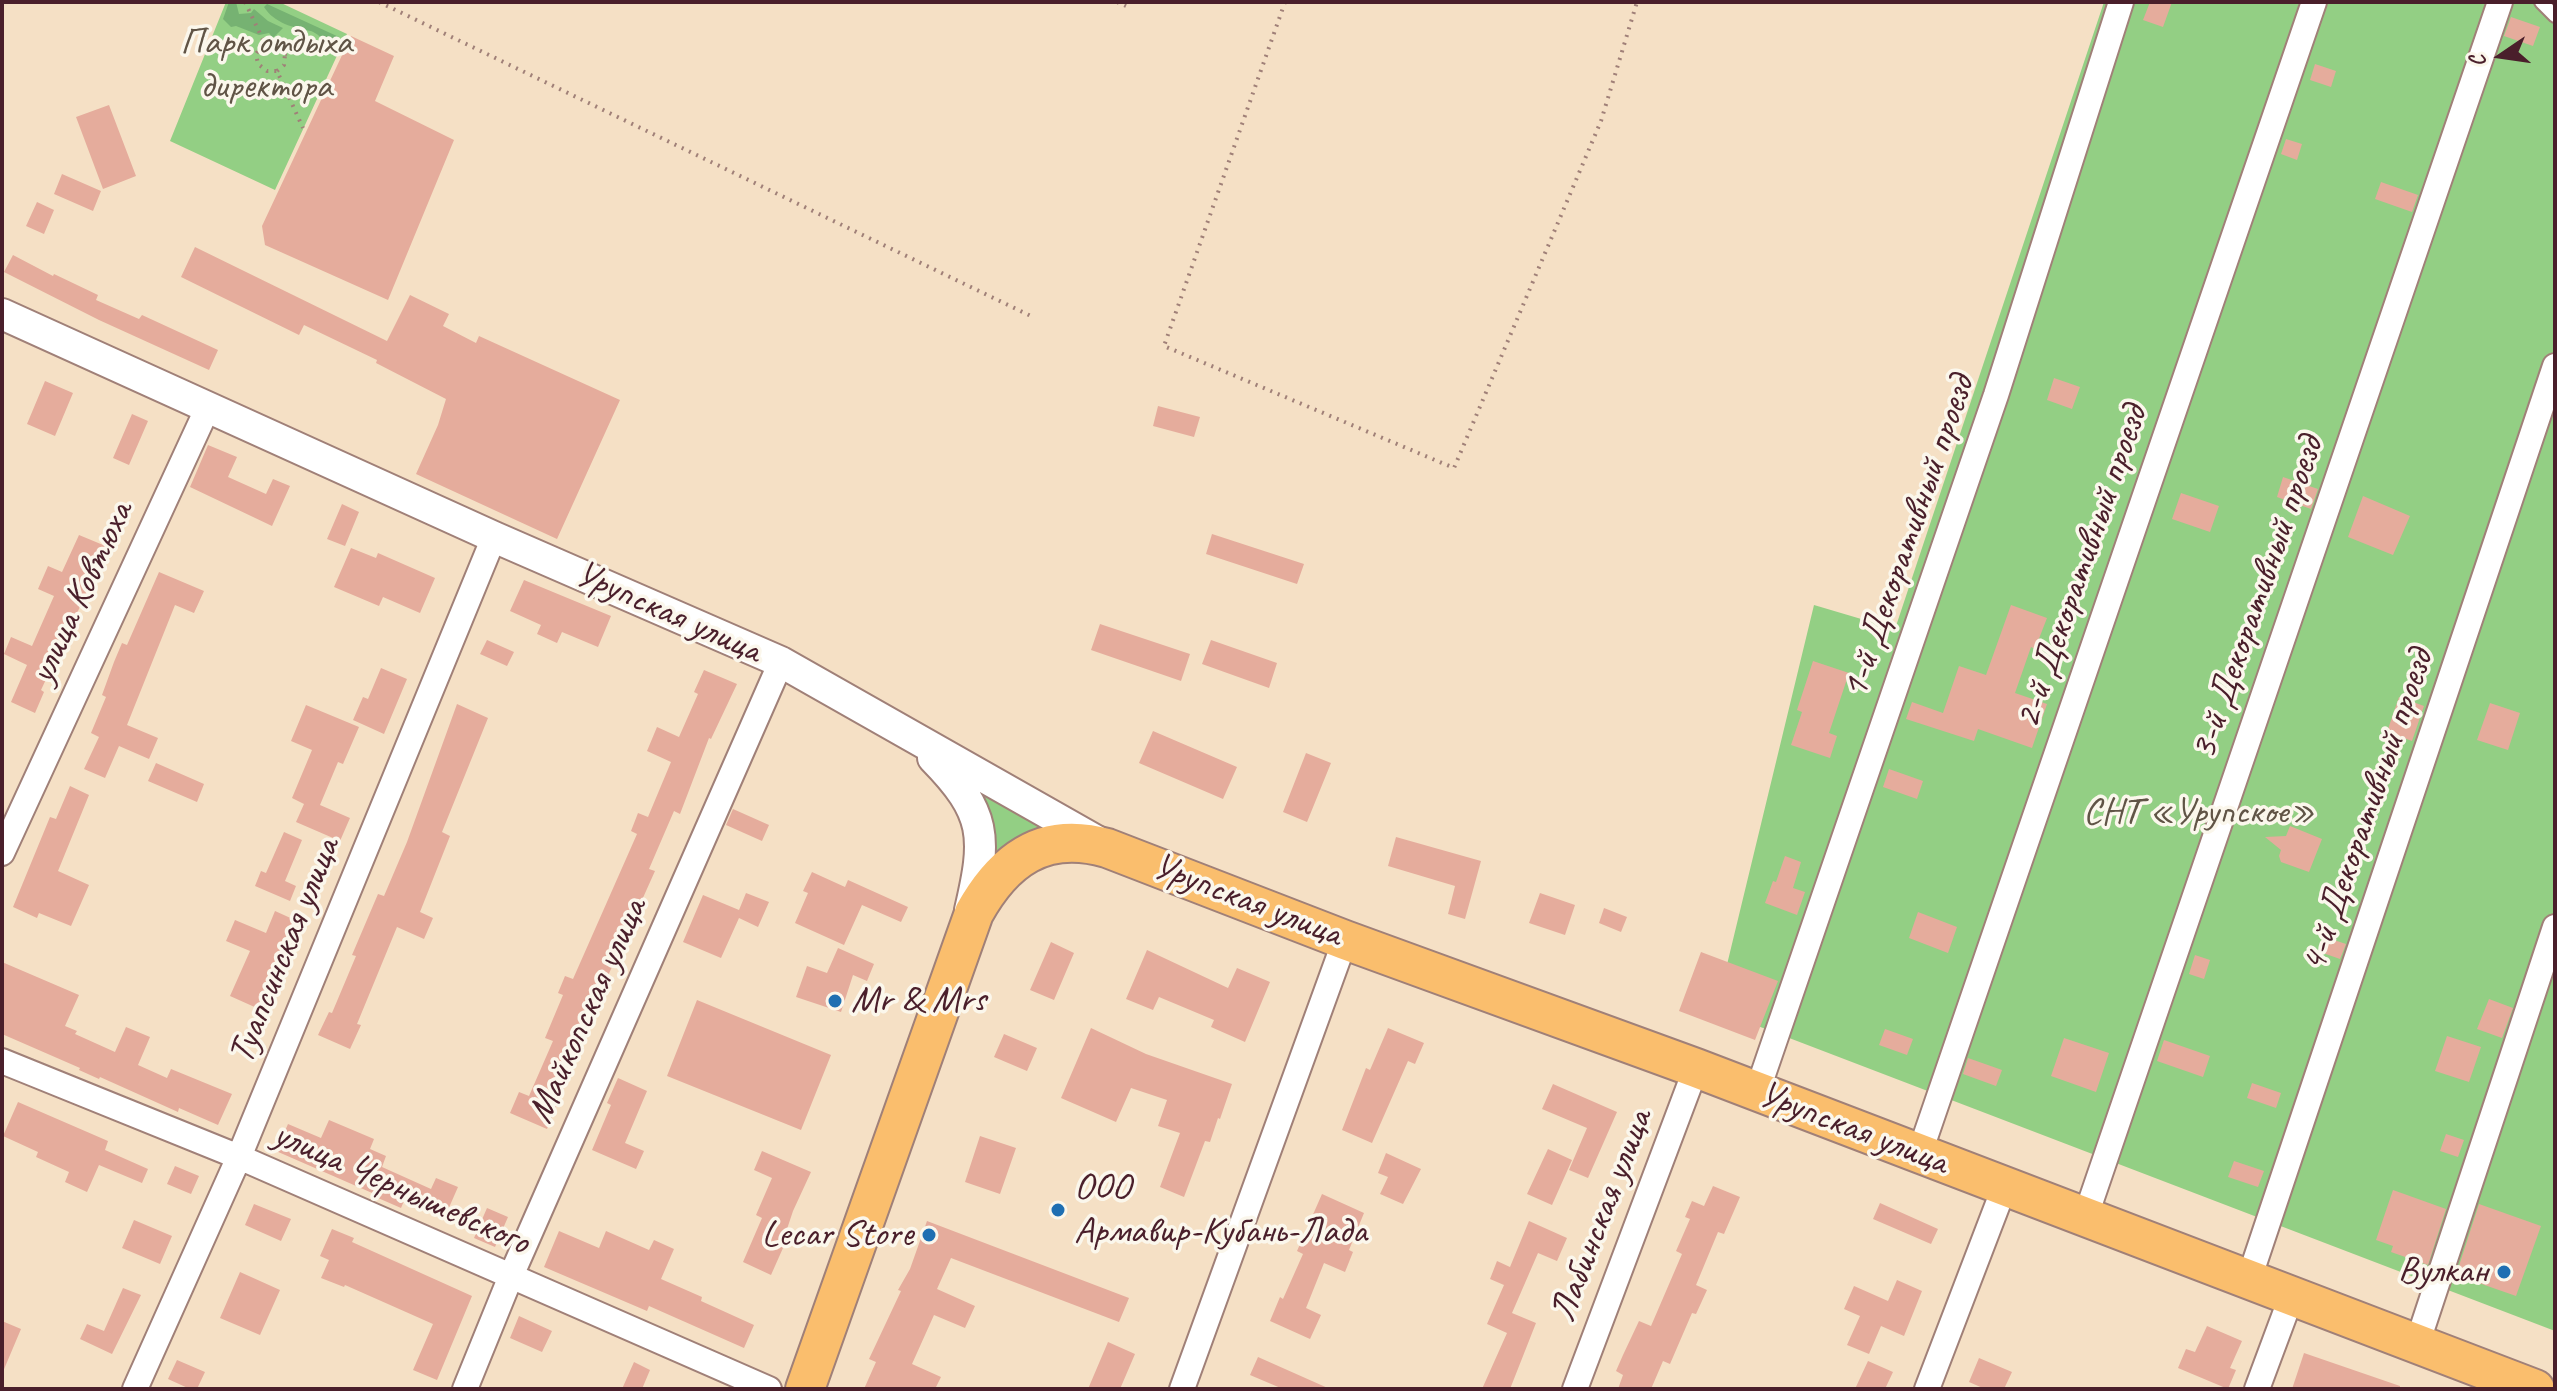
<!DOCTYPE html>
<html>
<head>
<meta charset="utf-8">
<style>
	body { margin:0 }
	#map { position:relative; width:2557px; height:1391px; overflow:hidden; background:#f5e0c5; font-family:Caveat,sans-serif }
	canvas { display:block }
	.frame { position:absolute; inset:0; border:4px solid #4a1f2b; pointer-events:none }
	.north { position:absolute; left:2461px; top:16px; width:80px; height:80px; -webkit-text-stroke:6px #fbf7ec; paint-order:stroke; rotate:257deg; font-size:22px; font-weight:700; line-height:32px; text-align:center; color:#4a1f2b }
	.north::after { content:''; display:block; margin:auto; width:28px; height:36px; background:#4a1f2b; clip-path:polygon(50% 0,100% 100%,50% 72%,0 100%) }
</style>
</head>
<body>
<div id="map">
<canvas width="2557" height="1391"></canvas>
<div class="frame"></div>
<div class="north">С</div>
</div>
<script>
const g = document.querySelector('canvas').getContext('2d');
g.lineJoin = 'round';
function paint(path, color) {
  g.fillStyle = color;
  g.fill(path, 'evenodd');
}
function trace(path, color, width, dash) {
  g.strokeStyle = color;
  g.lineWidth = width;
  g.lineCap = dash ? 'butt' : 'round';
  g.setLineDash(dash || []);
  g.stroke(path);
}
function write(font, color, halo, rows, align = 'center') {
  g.font = font + ' Caveat,sans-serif';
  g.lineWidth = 7;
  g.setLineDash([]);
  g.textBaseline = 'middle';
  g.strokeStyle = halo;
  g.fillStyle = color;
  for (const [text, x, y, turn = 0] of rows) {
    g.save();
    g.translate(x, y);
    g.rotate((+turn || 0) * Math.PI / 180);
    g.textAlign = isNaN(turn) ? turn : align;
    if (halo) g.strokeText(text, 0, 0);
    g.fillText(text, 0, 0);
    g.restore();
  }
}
paint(new Path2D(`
	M226 2H279L347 34 275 190 170 141Z
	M2104 2H2555V1331L1716 1010 1814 605 1895 629Z
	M977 787 1045 830 992 862C995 833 991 813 977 787Z`), '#93cf84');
paint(new Path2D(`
	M229 2H236L239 14 251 13 254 9 268 21 283 28 273 38 269 33 259 35 236 26 231 27 223 19Z
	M267 4 339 37 337 40 328 42C322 39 317 33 311 31 294 28 274 23 264 7Z`), '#76b272');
paint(new Path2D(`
	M2150 2H2172L2163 27 2143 20Z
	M2511 17 2540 27 2533 46 2504 36Z
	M351 36 394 56 375 101 454 140 388 300 265 245 262 226Z
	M2315 64 2336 71 2331 87 2310 80Z
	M109 105 136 176 103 189 76 117Z
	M2286 139 2302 144 2297 160 2281 154Z
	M62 174 101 191 93 211 54 194Z
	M2381 182 2418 195 2412 212 2375 199Z
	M37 202 54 210 44 234 26 226Z
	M195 247 387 341 410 295 449 314 443 326 476 343 479 336 620 400 557 539 416 474 438 425 446 399 376 363 377 360 304 325 299 335 181 277Z
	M13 255 53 276 54 274 98 295 96 300 139 319 142 315 218 350 209 370 99 320 4 272Z
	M2054 378 2080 387 2072 409 2047 400Z
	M45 381 73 393 55 436 27 424Z
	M1158 406 1200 417 1194 437 1153 426Z
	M132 414 148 421 129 465 113 458Z
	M208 445 237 457 228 477 266 494 273 479 290 486 272 526 190 487Z
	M2283 477 2318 489 2311 509 2277 497Z
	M2181 493 2219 506 2210 532 2172 519Z
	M2363 496 2410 516 2393 555 2348 537Z
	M342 504 359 512 345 546 327 539Z
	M1212 534 1304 564 1297 584 1206 554Z
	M79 535 108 547 41 690 44 692 35 713 11 702 27 665 4 654 11 637 32 646 54 596 38 589 48 566 62 572Z
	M351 548 376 558 378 553 435 578 420 613 383 597 379 606 334 587Z
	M159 572 204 591 194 613 175 605 127 725 158 738 149 759 119 746 105 778 84 769 99 737 91 733 106 697 102 695 114 662 122 643 127 645Z
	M524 580 611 616 598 647 562 632 557 643 537 634 541 625 510 611Z
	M2011 605 2047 618 2035 649 2031 647 2015 693 2047 704 2032 748 1978 729 1974 741 1906 719 1912 702 1943 713 1959 666 1986 675Z
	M1100 624 1190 654 1181 681 1091 650Z
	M487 640 514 652 507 666 480 654Z
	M1211 640 1277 663 1269 688 1202 664Z
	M1813 661 1849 673 1829 733 1837 736 1830 758 1791 745 1802 712 1797 710Z
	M381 668 407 679 384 734 353 720 363 697 368 699Z
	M704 670 737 684 711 739 709 738 680 814 674 811 649 869 655 871 585 1027 588 1029 547 1129 510 1113 519 1092 529 1096 553 1041 545 1038 563 995 558 993 565 976 573 979 637 834 631 831 638 813 648 817 671 762 647 751 657 727 679 737 698 694 694 692Z
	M2399 697 2424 706 2412 741 2387 732Z
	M2490 703 2520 713 2508 750 2477 740Z
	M457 704 488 718 442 832 450 836 420 912 433 918 424 939 397 927 357 1024 361 1025 350 1049 318 1035 329 1012 332 1013 356 956 352 955 378 894 384 896 407 842Z
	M306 705 359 727 343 764 338 762 320 805 350 818 340 841 296 822 304 804 292 798 312 750 291 741Z
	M1153 731 1237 767 1223 799 1139 763Z
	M1306 753 1331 763 1307 822 1283 812Z
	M156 763 204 784 197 802 148 781Z
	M1889 769 1923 781 1917 799 1883 787Z
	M70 786 89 795 58 871 89 885 71 926 39 913 37 918 13 907 50 817 56 819Z
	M733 809 769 825 762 841 726 825Z
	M2290 826 2322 839 2309 872 2281 862 2279 856 2281 850 2265 837 2286 836Z
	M284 832 302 840 285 881 296 886 290 901 255 886 261 871 266 873Z
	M1396 837 1481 861 1465 919 1448 914 1455 886 1388 866Z
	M1785 856 1801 862 1793 888 1805 892 1797 915 1765 903 1773 881 1776 882Z
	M812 872 845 887 848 880 908 907 901 922 862 905 844 945 795 923 808 893 803 891Z
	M746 893 769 902 758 927 739 918 721 958 683 942 703 895 739 910Z
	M1540 893 1575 905 1565 935 1529 923Z
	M1604 908 1627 917 1621 932 1599 923Z
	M275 911 306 925 276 987 279 988 268 1013 230 996 250 951 226 941 235 920 266 933Z
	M1918 912 1957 927 1948 953 1909 938Z
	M2328 938 2346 944 2340 959 2323 953Z
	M1051 942 1074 953 1054 1000 1030 990Z
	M838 948 874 964 867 981 853 975 841 1012 796 997 807 966 827 973Z
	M1147 950 1228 988 1237 968 1270 982 1245 1042 1211 1027 1214 1020 1159 997 1153 1010 1126 999Z
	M1701 952 1778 981 1755 1040 1679 1011Z
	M2195 955 2210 960 2204 979 2189 974Z
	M2 962 79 995 65 1026 77 1031 75 1034 115 1052 126 1027 150 1037 138 1065 167 1078 171 1069 232 1094 218 1125 179 1108 178 1112 100 1077 99 1079 79 1070 80 1068 2 1034Z
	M2489 999 2513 1008 2502 1038 2477 1029Z
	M697 1000 831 1055 801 1130 667 1076Z
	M1091 1028 1146 1054 1232 1084 1220 1119 1218 1118 1210 1142 1205 1141 1184 1197 1160 1187 1180 1133 1158 1126 1167 1100 1131 1088 1116 1122 1061 1098Z
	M1388 1028 1424 1043 1415 1064 1408 1061 1372 1143 1342 1130 1366 1068 1370 1070Z
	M1885 1029 1913 1039 1907 1055 1879 1045Z
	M1004 1034 1037 1048 1027 1071 994 1057Z
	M2447 1036 2481 1047 2469 1082 2435 1071Z
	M2064 1038 2109 1053 2096 1092 2051 1076Z
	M2164 1040 2210 1056 2203 1077 2157 1061Z
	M1968 1058 2002 1070 1996 1086 1963 1074Z
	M618 1078 647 1091 625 1143 644 1151 636 1169 592 1150 611 1105 607 1103Z
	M2252 1083 2281 1093 2276 1108 2247 1098Z
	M1553 1084 1617 1112 1588 1178 1569 1170 1587 1128 1542 1109Z
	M18 1102 108 1141 105 1150 148 1169 142 1183 99 1165 87 1192 65 1182 69 1172 36 1157 38 1152 3 1136Z
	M329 1120 374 1139 370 1149 386 1156 382 1167 431 1189 436 1178 458 1187 444 1219 404 1201 401 1208 378 1198 379 1196 276 1151 288 1124 321 1138Z
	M2446 1134 2464 1140 2458 1157 2440 1151Z
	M980 1136 1016 1148 1000 1194 965 1182Z
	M1548 1149 1572 1160 1552 1205 1527 1194Z
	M762 1151 811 1172 793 1211 784 1238 787 1239 771 1275 743 1262 762 1218 756 1215 772 1178 754 1170Z
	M1386 1153 1421 1169 1403 1204 1380 1194 1388 1177 1378 1173Z
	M2234 1161 2264 1171 2258 1187 2228 1177Z
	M175 1166 199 1176 191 1194 167 1184Z
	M1713 1186 1740 1197 1724 1234 1718 1232 1696 1285 1707 1290 1696 1314 1692 1313 1670 1364 1663 1361 1651 1389H1618L1623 1375 1616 1371 1623 1355 1639 1321 1651 1326 1682 1254 1676 1251 1690 1219 1685 1217 1692 1201 1704 1206Z
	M2393 1190 2446 1209 2428 1265 2391 1252 2393 1246 2376 1240Z
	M1322 1194 1364 1213 1349 1250 1353 1252 1345 1272 1324 1263 1306 1308 1321 1315 1310 1339 1270 1321 1280 1297 1283 1299 1303 1254 1297 1251Z
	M1880 1203 1938 1229 1931 1244 1873 1219Z
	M254 1204 291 1219 281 1241 245 1225Z
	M2479 1204 2541 1226 2516 1296 2456 1275Z
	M487 1208 508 1217 495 1247 474 1238Z
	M134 1220 172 1236 160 1264 122 1248Z
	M927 1221 1129 1298 1119 1322 951 1258 937 1289 975 1306 965 1328 934 1315 912 1364 941 1377 935 1389H864L876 1362 869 1359 901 1291 898 1290 910 1269Z
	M1529 1221 1567 1238 1557 1261 1538 1253 1512 1313 1536 1323 1510 1389H1482L1507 1333 1487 1324 1504 1285 1490 1279 1497 1261 1510 1267Z
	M332 1229 354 1238 352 1242 472 1296 437 1380 413 1370 433 1324 345 1285 344 1287 321 1278 329 1260 320 1256Z
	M559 1231 599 1248 606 1231 649 1250 654 1240 674 1249 661 1279 702 1297 701 1301 754 1325 744 1348 649 1306 647 1311 544 1267Z
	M240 1272 280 1290 260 1335 220 1318Z
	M1897 1280 1922 1291 1904 1336 1881 1326 1869 1354 1847 1345 1860 1316 1844 1309 1854 1286 1888 1301Z
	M123 1288 141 1295 112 1354 80 1339 87 1324 104 1331Z
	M519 1316 552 1331 542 1352 510 1338Z
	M2 1321 21 1329 2 1374Z
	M2207 1326 2242 1341 2230 1368 2236 1370 2228 1389 2178 1368 2186 1349 2195 1352Z
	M1108 1342 1135 1354 1120 1389H1088Z
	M2304 1353 2400 1386V1389H2292Z
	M1258 1357 1330 1389H1283L1250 1375Z
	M1979 1358 2012 1372 2004 1389H1985L1969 1382Z
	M177 1360 205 1372 197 1389H190L168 1379Z
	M1868 1361 1893 1372 1885 1389H1855Z
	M634 1362 650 1370 642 1389H622Z`), '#e5ac9c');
const service = new Path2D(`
	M2541 2 2555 16`);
const minor = new Path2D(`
	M2 853 208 407
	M2 1061 239 1157 769 1389
	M1757 1092 1996 395 2121 2
	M1919 1155 2314 2
	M2085 1218 2500 2
	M2249 1279 2555 366
	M2417 1344 2555 927
	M135 1389 239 1157 494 537
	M465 1389 511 1276 781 662
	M1182 1389 1345 940
	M1575 1389 1696 1068
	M1927 1389 2004 1188
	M2257 1389 2292 1295`);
const tertiary = new Path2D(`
	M2 314 494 537 781 662 1102 844
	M933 758C987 813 987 837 970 910`);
const primary = new Path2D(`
	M805 1389 974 913C1004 859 1044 830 1107 848L1345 940 1696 1068 2535 1389`);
trace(service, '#a08078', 16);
trace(minor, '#a08078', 28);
trace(tertiary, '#a08078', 34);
trace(primary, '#a08078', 42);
trace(new Path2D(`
	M245 2 265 44
	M379 2 1033 317
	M1117 2 1126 6
	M1285 2 1164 346 1454 468 1601 121 1637 2
	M285 54 343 43
	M277 71 284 65 285 54 275 43 262 45 256 54 258 64 267 71H277L303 128`), '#a08078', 4, [2, 6]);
trace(service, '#fff', 12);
trace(minor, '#fff', 24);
trace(tertiary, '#fff', 30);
trace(primary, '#fabe6d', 38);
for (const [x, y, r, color] of [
	[835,1001,8,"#1f6fb2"],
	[1058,1210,8,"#1f6fb2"],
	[929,1235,8,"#1f6fb2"],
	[2504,1272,8,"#1f6fb2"]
]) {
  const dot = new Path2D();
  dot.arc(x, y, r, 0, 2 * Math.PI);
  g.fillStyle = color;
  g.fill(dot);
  trace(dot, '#fbf7ec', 3);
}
write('38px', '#605446', '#fbf7ec', [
	["Парк отдыха",266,43],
	["директора",266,87],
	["СНТ «Урупское»",2199,813]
]);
write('38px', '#4a1f2b', '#fbf7ec', [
	["1-й Декоративный проезд",1909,537,-71],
	["2-й Декоративный проезд",2082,567,-71],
	["улица Ковтюха",82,593,-65],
	["3-й Декоративный проезд",2258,598,-71],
	["Урупская улица",668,613,24],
	["4-й Декоративный проезд",2368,811,-71],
	["Урупская улица",1247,901,21],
	["Туапсинская улица",285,951,-68],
	["Майкопская улица",588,1011,-66],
	["Урупская улица",1853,1129,21],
	["улица Чернышевского",401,1189,24],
	["Лабинская улица",1602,1216,-69]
]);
write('38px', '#4a1f2b', '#fbf7ec', [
	["Mr & Mrs",851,1001],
	["ООО",1074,1188],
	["Армавир-Кубань-Лада",1074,1232],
	["Lecar Store",913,1235,"right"],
	["Вулкан",2488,1272,"right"]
], 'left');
</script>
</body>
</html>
